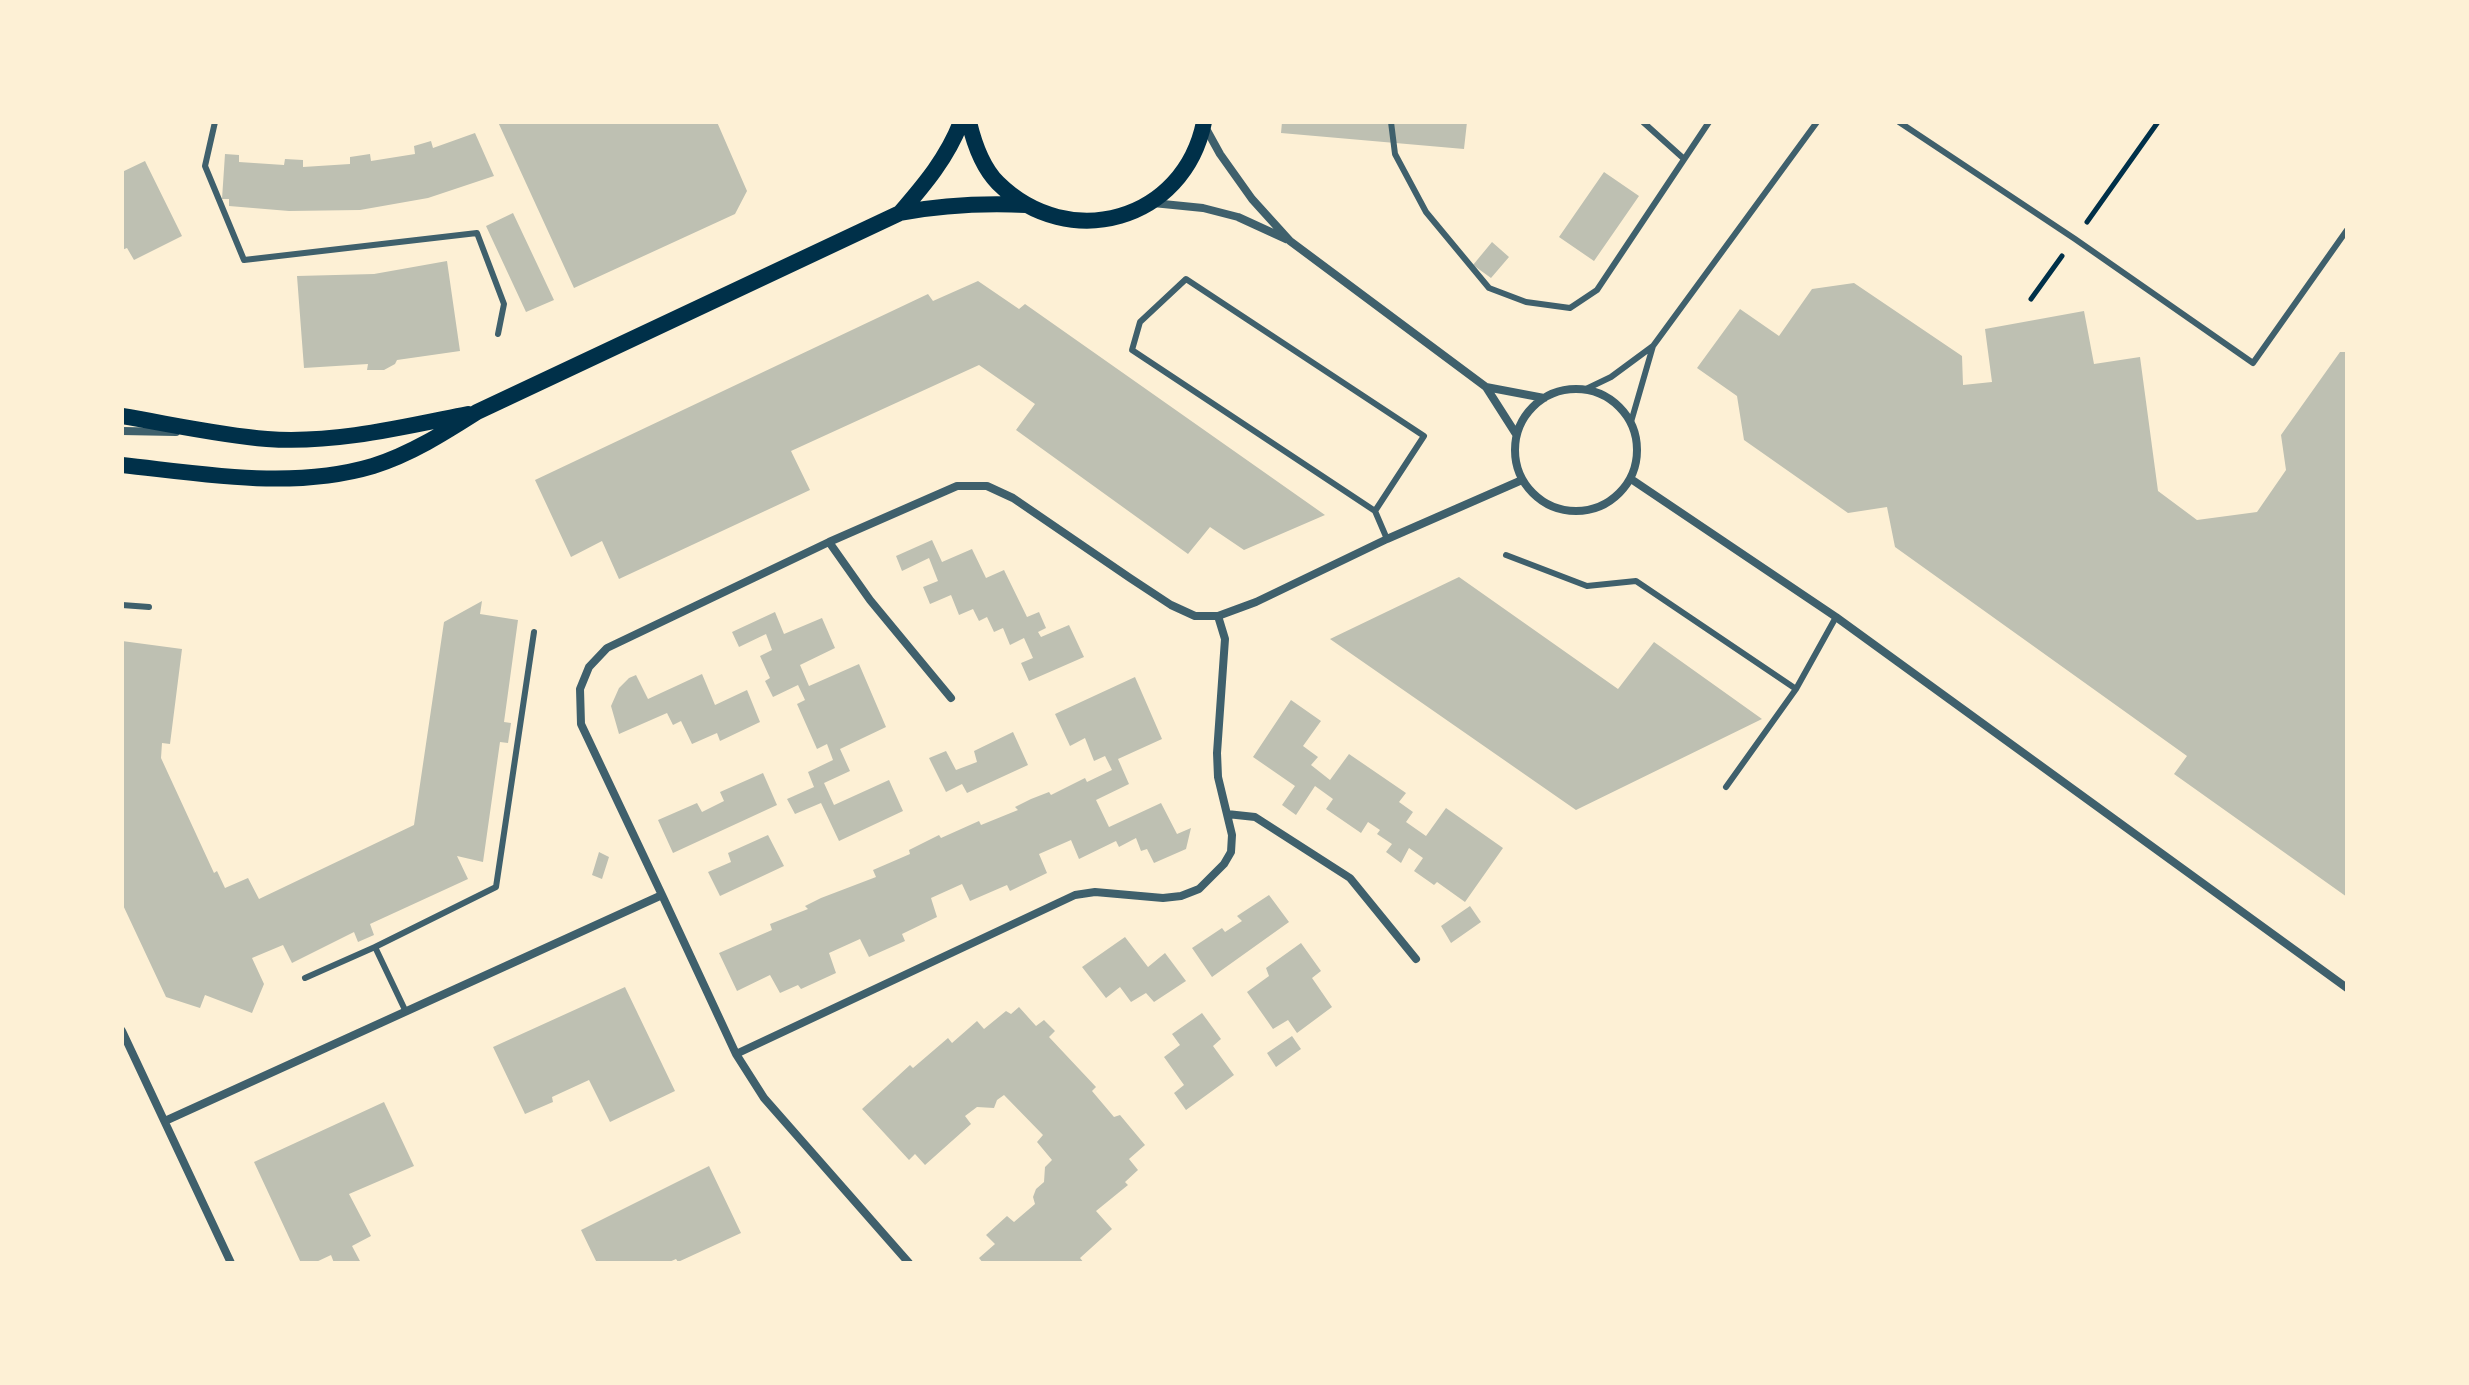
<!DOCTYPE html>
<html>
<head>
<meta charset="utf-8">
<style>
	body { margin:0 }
	#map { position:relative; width:2469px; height:1385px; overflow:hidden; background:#fdf0d5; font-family:Rubik,sans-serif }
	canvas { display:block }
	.frame { position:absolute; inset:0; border:124px solid #fdf0d5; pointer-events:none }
</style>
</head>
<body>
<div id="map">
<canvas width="2469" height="1385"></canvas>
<div class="frame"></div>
</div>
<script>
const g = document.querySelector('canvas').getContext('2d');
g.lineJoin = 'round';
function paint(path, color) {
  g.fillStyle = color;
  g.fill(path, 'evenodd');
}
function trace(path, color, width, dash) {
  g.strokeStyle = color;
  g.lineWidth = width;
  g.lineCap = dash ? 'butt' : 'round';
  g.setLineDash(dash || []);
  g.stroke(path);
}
paint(new Path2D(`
	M498 122H717L747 191 735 214 574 288Z
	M1282 122H1467L1464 149 1281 133Z
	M475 133 494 176 428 198 360 210 289 211 229 206V199H222L225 154 239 155V162L284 165 285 159 303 160V167L350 164V157L370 154 371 161 415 154 414 146 431 141 433 148Z
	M145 161 182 236 134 260 127 248 122 250V172Z
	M1604 172 1639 196 1594 261 1559 237Z
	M513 213 554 300 526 312 486 226Z
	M1492 242 1509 257 1491 278 1473 265Z
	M447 261 460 351 397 360 395 364 384 370H367L368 364 304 368 297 276 374 274Z
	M978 281 1019 309 1025 304 1325 515 1244 550 1210 527 1188 554 1016 430 1035 404 979 365 791 451 810 490 619 579 602 541 571 557 535 480 928 294 933 301Z
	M1854 283 1962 356 1963 385 1992 382 1985 329 2084 311 2094 364 2140 357 2158 491 2197 520 2257 512 2286 470 2281 435 2340 352H2347V897L2174 774 2187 756 1895 547 1887 507 1848 513 1744 440 1737 396 1697 368 1740 309 1779 336 1812 289Z
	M932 540 942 562 972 549 986 578 1004 570 1027 617 1039 612 1046 628 1038 632 1041 637 1069 625 1084 657 1029 681 1021 663 1033 658 1024 638 1010 645 1003 628 994 632 987 617 979 621 973 609 959 615 951 595 930 604 923 587 938 581 929 558 902 571 896 556Z
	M1459 577 1618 689 1654 642 1762 719 1576 810 1330 639Z
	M482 601 480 614 518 620 504 722 511 723 508 743 500 742 483 862 457 856 468 879 370 924 374 935 358 942 354 932 292 963 283 945 252 958 264 984 252 1013 205 995 200 1008 166 997 122 903V641L182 649 170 744 162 743 161 758 214 873 217 871 225 888 248 878 259 899 414 825 444 622Z
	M775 612 784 634 822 618 835 648 800 665 809 686 859 664 886 727 840 749 850 771 824 783 834 805 889 780 903 811 839 841 821 803 795 814 787 799 814 787 808 772 833 760 827 744 817 749 797 704 805 700 798 685 773 697 765 681 770 678 760 656 772 650 766 634 739 647 732 632Z
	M702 674 715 705 747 690 760 722 720 741 717 733 692 744 681 721 673 725 667 713 619 734 611 706 619 688 629 678 636 675 648 699Z
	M1135 677 1162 739 1118 759 1129 784 1096 800 1109 827 1161 803 1177 834 1191 828 1186 849 1154 863 1147 849 1141 851 1136 838 1119 847 1116 841 1079 859 1071 840 1039 854 1047 873 1010 891 1007 885 970 901 962 884 931 898 937 917 902 934 905 941 869 957 860 939 829 953 836 973 801 989 798 985 780 993 770 975 737 991 719 953 772 930 770 924 808 909 805 906 821 898 876 877 873 870 910 854 909 850 939 835 941 838 979 821 981 825 1018 810 1015 807 1031 799 1049 792 1051 795 1085 778 1087 782 1112 770 1105 756 1094 761 1085 738 1070 746 1055 714Z
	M1291 700 1321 721 1303 746 1318 757 1311 765 1330 780 1349 754 1406 793 1399 802 1413 812 1406 822 1426 836 1446 808 1503 848 1465 902 1437 882 1434 885 1414 871 1423 858 1409 848 1401 863 1386 852 1392 844 1377 834 1380 830 1368 822 1361 833 1326 809 1333 799 1315 786 1296 815 1282 805 1295 786 1253 757Z
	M1013 732 1028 765 967 793 962 784 946 792 929 758 946 751 956 770 977 762 974 751Z
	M763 773 777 805 673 853 658 820 697 803 702 812 724 801 720 792Z
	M768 835 784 866 720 896 708 872 731 862 728 853Z
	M599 852 609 857 602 879 592 875Z
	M1269 895 1289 922 1212 977 1192 948 1222 928 1225 932 1242 921 1237 916Z
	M1470 906 1481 922 1451 943 1441 926Z
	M1125 937 1148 967 1165 953 1186 981 1154 1002 1146 993 1131 1002 1120 987 1106 998 1082 967Z
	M1301 943 1321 971 1312 978 1332 1007 1297 1033 1288 1020 1273 1029 1247 992 1269 976 1266 968Z
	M625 987 675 1091 610 1122 589 1080 552 1097 553 1102 525 1114 493 1047Z
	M1019 1007 1036 1026 1044 1020 1055 1031 1049 1037 1096 1087 1092 1091 1114 1117 1120 1115 1145 1145 1129 1159 1138 1170 1125 1182 1128 1185 1096 1211 1112 1229 1080 1258 1084 1263H983L979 1258 995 1244 986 1235 1007 1216 1014 1222 1035 1204 1033 1197 1036 1189 1044 1182 1045 1167 1052 1160 1037 1142 1043 1135 1004 1095 997 1100 994 1108 977 1107 965 1116 971 1124 925 1165 915 1154 909 1160 862 1109 910 1065 913 1068 948 1038 952 1043 977 1021 984 1029 1006 1011 1011 1014Z
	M1202 1013 1221 1039 1213 1046 1234 1075 1186 1110 1174 1093 1184 1085 1164 1057 1180 1045 1172 1034Z
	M1292 1036 1301 1049 1276 1067 1267 1053Z
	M384 1102 414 1166 349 1194 371 1236 352 1246 361 1263H334L331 1255 314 1263H301L254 1162Z
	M709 1166 741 1233 678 1262 676 1259 667 1263H597L581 1230Z`), '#bec0b2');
trace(new Path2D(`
	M2087 222 2158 122
	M2031 299 2062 256`), '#003049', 5);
trace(new Path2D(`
	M215 122 205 166 244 260 477 233 504 304 498 334
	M1391 122 1395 154 1426 212 1489 288 1526 302 1570 308 1597 290 1709 122
	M1643 122 1683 158
	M1899 122 2075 239 2253 363 2347 230
	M1586 389 1611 377 1653 346 1817 122
	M1631 422 1653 346
	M1375 511 1132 350 1140 322 1186 279 1424 436 1375 511 1387 539
	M1506 555 1587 586 1636 581 1796 689
	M122 605 149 607
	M1726 787 1796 689 1836 617
	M305 978 375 947
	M406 1012 375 947 496 887 534 632`), '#3f606c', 6);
trace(new Path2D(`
	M1204 125 1220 154 1252 199 1290 241 1486 387 1516 434
	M1153 203 1203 208 1238 217 1286 239
	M1486 387 1544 398
	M1515 450a61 61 0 1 1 122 0a61 61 0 1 1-122 0Z
	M122 431 176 432
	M1631 479 1836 617 2347 988
	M829 542 870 600 951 698
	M1227 814 1255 817 1350 878 1416 959
	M662 895 581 724 580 689 589 667 607 648 829 542 957 486H987L1013 498 1130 578 1171 605 1195 616H1218L1256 602 1387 539 1522 480
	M122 1031 231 1263
	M736 1054 1075 895 1095 892 1163 898 1181 896 1199 889 1224 864 1231 852 1232 835 1218 777 1217 753 1225 639 1218 616
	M165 1121 662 895 736 1054 764 1098 909 1263`), '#3f606c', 8);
trace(new Path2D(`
	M969 122C974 143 982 167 998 183 1069 253 1184 221 1204 122
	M900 213C925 184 947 158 961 122
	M122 416C170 424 219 435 267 439 334 444 403 427 468 414
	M122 465C205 474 292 490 373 466 411 454 444 433 477 412L900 213C942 205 982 203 1026 205`), '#003049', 16);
</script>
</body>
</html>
